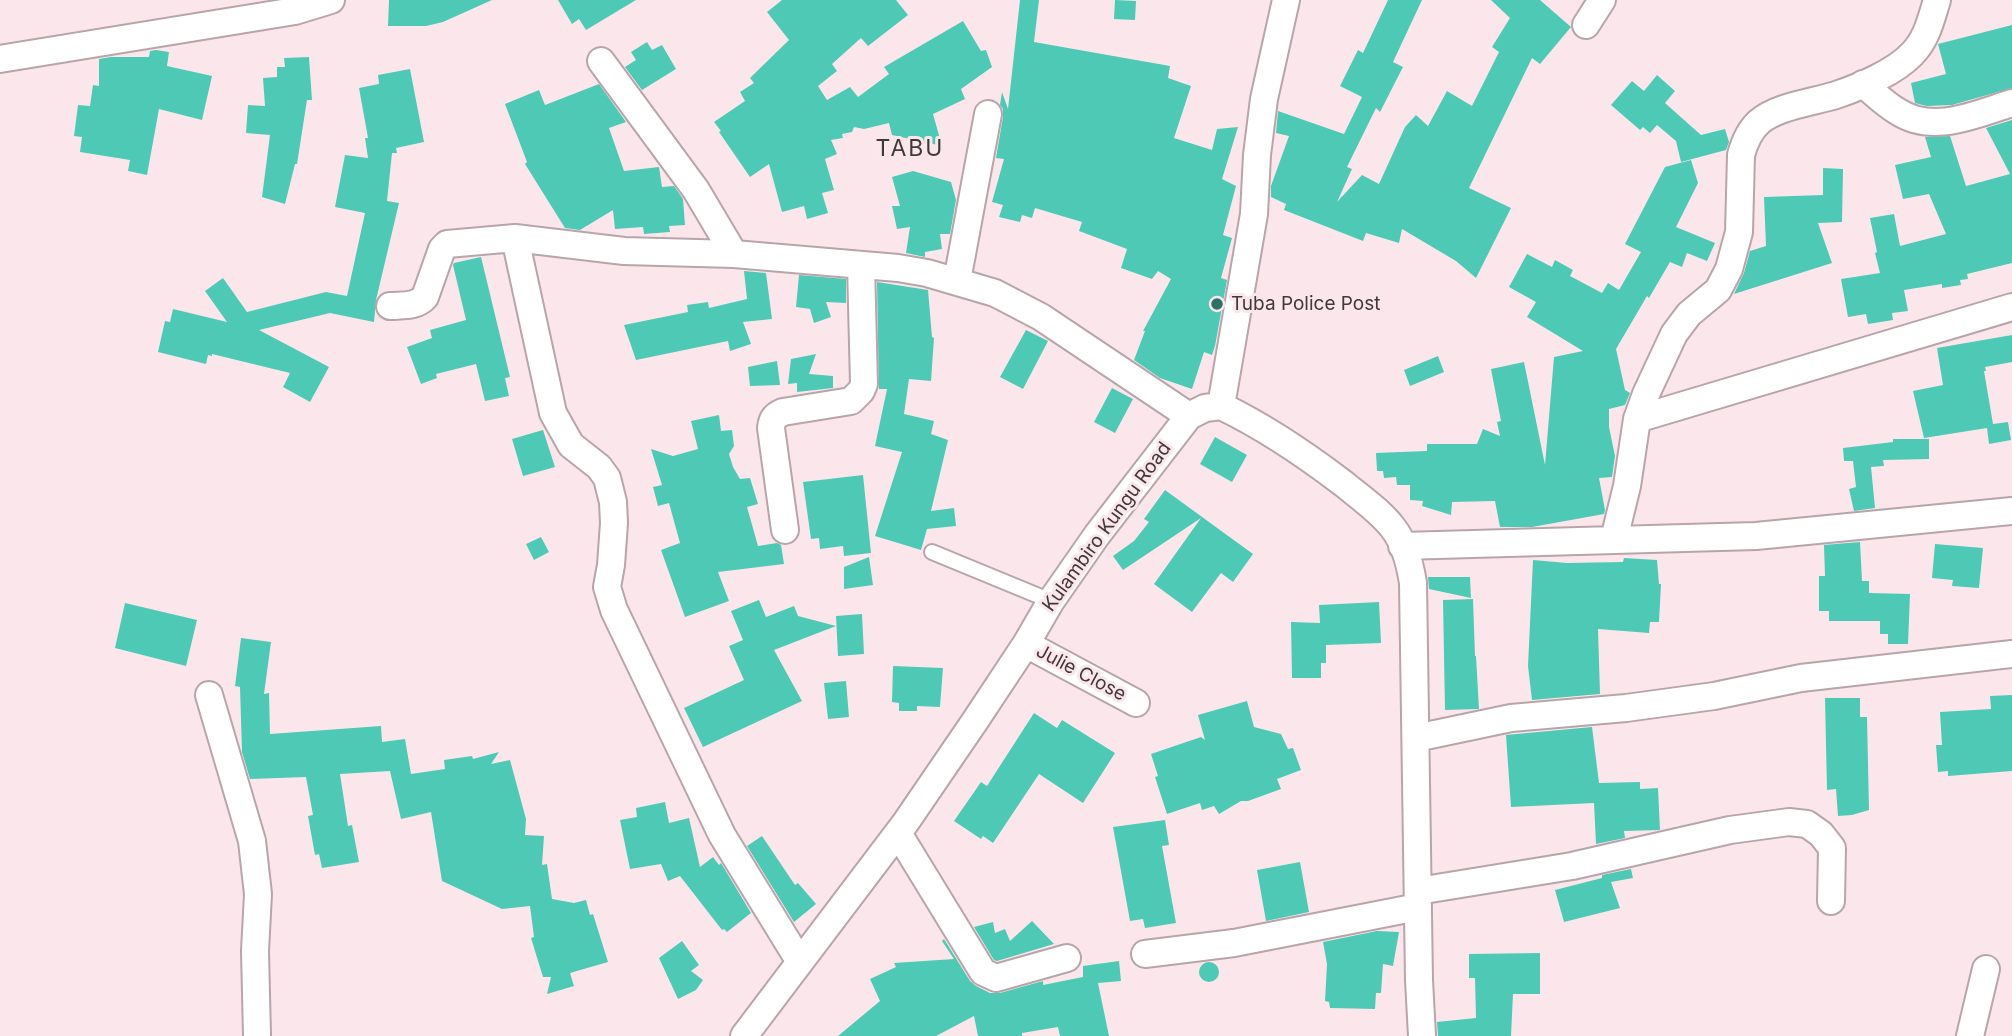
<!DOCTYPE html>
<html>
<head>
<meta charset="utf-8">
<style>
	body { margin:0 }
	canvas { display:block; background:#fbe7eb }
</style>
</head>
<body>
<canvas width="2012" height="1036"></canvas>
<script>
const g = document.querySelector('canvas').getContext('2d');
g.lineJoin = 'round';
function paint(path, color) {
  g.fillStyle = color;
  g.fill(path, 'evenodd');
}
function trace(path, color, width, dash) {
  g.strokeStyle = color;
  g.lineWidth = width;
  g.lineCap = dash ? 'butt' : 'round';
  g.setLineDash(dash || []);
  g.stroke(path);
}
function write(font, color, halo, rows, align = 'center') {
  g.font = font + ' Inter,sans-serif';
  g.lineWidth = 6;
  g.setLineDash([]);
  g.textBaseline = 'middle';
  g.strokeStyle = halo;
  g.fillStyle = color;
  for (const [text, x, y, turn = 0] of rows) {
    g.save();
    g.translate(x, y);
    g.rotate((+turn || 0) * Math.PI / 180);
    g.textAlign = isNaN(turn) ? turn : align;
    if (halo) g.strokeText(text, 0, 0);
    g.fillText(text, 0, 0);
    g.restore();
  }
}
paint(new Path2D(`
	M389 0H492L443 22 426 26H388Z
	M558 0H636L586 30 579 19 572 24Z
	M782 0H896L908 15 868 46 861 38 832 64 837 71 818 86 827 100 850 87 858 97 889 74 884 67 963 21 981 51 986 50 992 67 961 89 965 99 933 114 942 146 892 135 889 123 864 129 854 127 852 132 842 134 843 138 831 140 837 154 825 159 834 190 822 193 828 213 807 219 804 206 782 212 769 164 750 177 719 132 721 131 714 122 745 101 740 92 754 83 750 78 789 40 767 12Z
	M1020 0H1039L1034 42 1170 66 1168 78 1191 86 1174 138 1212 150 1217 129 1238 127 1222 179 1236 186 1223 235 1232 238 1221 278 1227 280 1215 346 1212 355 1204 352 1192 389 1160 378 1134 360 1145 331H1143L1171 279 1158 271 1152 279 1121 268 1127 249 1079 231 1082 222 1035 208 1032 218 1022 215 1020 222 999 217 1003 205 992 202 1004 159 996 158 1003 117V109L1000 105 1002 92 1008 109Z
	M1115 0 1136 1 1135 20 1114 19Z
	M1388 0H1422L1393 62 1403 67 1380 112 1376 108 1347 167 1352 169 1337 202 1362 175 1379 184 1405 127 1416 115 1428 126 1447 91 1472 106 1499 52 1492 47 1510 18 1491 0H1540L1571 27 1540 64 1532 58 1469 188 1511 208 1476 278 1456 261 1402 229 1399 243 1366 233 1363 241 1284 210 1286 204 1271 197V186L1289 136 1276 133 1278 111 1344 134 1362 97 1340 86 1358 50 1363 53Z
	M2012 25V88L1952 105 1927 106 1915 103 1911 83 1946 74 1938 44Z
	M647 42 652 50 662 45 676 69 642 90 625 67 636 60 631 52Z
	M156 50 169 52 167 66 212 76 202 120 159 109 147 175 128 171 130 160 80 152 82 137 74 136 78 105 90 106 93 85 99 86V59L111 57H149L150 51Z
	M309 57 312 100H307L297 164H295L285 204 262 197 270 135 246 133 248 105 265 106 263 78 277 77V67H285L284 58Z
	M410 69 424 142 396 148 397 153H392L387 201 399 203 376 300 374 322 330 313 259 330 329 367 310 402 283 387 290 373 212 354V356L208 355 206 364 158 352 165 321 170 322 173 309 227 322 205 291 223 278 247 312 326 292 347 296 365 213 335 207 345 155 368 158 365 138H368L359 88 379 84 378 75Z
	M1657 75 1675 91 1665 103 1701 135 1725 129 1729 142 1726 150 1681 162 1676 141 1657 125 1650 133 1643 127 1640 130 1611 105 1632 81 1644 91Z
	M599 84 626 122 609 128 624 171 659 167 662 187 674 186 683 199 685 225 669 226 670 232 644 234 643 227 615 229 613 210 580 230 565 228 525 164 527 162 505 104 539 90 545 105Z
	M2012 120V263L1967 274 1968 279 1960 280 1961 285 1942 288V284L1904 290 1908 311 1892 313 1893 320 1868 324 1866 314 1848 317 1841 279 1880 273 1875 253 1877 252 1870 218 1894 214 1900 246 1946 234 1929 194 1903 199 1895 165 1931 157 1925 137 1950 136 1966 186 2010 174 1986 128Z
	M1691 160 1698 183 1676 227 1715 243 1707 261 1687 253 1682 267 1670 262 1649 298 1647 296 1616 349 1625 390 1630 393 1625 405 1609 409V427L1615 456 1612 477 1599 478 1605 510 1604 514 1532 527H1500L1495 501 1452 502 1451 515 1422 506 1423 501 1410 500V485H1397L1396 477 1384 478 1383 471H1377L1376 453 1427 451V444H1477L1483 429 1500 436 1497 422 1501 421 1491 369 1524 362 1545 465 1554 357 1583 351 1527 317 1536 302 1509 287 1527 254 1552 267 1555 260 1573 270 1570 276 1602 293 1608 283 1619 290 1641 252 1625 244 1665 167Z
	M1823 168 1843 169 1842 222 1818 223 1832 263 1734 294 1744 273 1750 251 1766 246 1764 197 1823 195Z
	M913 171 951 182 956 200 950 234H940L942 249 925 252V257L906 253 910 227 897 229 892 206H900L892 177Z
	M481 257 510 377 505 378 509 396 485 401 476 364 436 374 437 378 421 384 407 347 432 338 430 330 466 320 453 265 454 263Z
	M744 271 766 273 772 319 743 322 751 344 730 351 728 341 636 360 624 325 688 312 687 305 708 302 709 308 747 299Z
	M799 275 846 279V303L826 302 831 317 814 323 810 309 796 307Z
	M877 282 928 290 932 337 934 338 931 381 909 379 904 414 934 421 931 434 948 440 931 511 954 508 956 526 927 529 921 550 875 536 902 452 875 446 887 389H879Z
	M1026 330 1048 341 1023 389 1000 377Z
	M2012 335V362L1985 367 1986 371H1984L1993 424 2008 422 2011 440 1989 444 1987 428 1924 438 1913 391 1943 385 1937 348Z
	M816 354 809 374 833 376V388L797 392V383L788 384 791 359Z
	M1438 356 1444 372 1410 386 1404 370Z
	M777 361 780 385 750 386 748 367Z
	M1112 388 1133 399 1115 433 1094 422Z
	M719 415 721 431 732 430 734 446 729 454 733 467 740 479 750 478 758 504 747 507 758 546 777 543 781 545 784 564 718 572 729 601 685 617 661 550 680 543 669 503 658 506 653 487 662 485 651 449 673 456 698 449 691 421Z
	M543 430 555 467 523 476 512 439Z
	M1215 437 1247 455 1232 482 1200 464Z
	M1893 439H1929V459L1883 460 1884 466 1871 467 1875 508 1854 511 1849 489 1856 487 1853 461H1844L1843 448 1893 442Z
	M863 475 871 553 844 556 843 546 820 549 819 538 811 539 803 482Z
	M1165 490 1253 554 1233 582 1221 573 1192 612 1154 584 1201 518 1123 570 1113 556 1134 541 1149 522 1144 519Z
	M541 537 549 552 534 560 526 544Z
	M1860 542 1862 581H1869V593L1910 594 1908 644H1888V634H1880V621H1829V611H1819V576H1825L1824 545Z
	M1935 544 1983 548 1979 588 1952 586 1953 580 1932 578Z
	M869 557 873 585 844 589V567Z
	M1624 558 1657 560 1659 584H1661L1659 622H1650L1649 633 1598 629 1600 694 1532 700 1528 666 1533 560 1567 563 1623 562Z
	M1428 577H1470L1471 598 1429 589Z
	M1473 599 1475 656H1476L1479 709 1445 710 1443 600Z
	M759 600 766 617 794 606 798 616 836 626 774 650 802 701 703 747 684 708 744 680 729 646 743 640 731 611Z
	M1379 602 1381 643 1326 645V663H1321V678H1292L1291 622 1320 623 1319 605Z
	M125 603 197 620 186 666 115 648Z
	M862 614 864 654 838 656 836 616Z
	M241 638 271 642 264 694 269 693 270 734 381 726 382 742 405 739 411 774 445 769 444 760 472 756 473 759 499 752 491 764 510 760 526 819 525 835 544 836 542 865 547 864 552 899 574 903 586 900 590 915 593 914 608 962 570 973 574 986 547 994 551 977H543L531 938 534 937 530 906 502 909 442 881 431 812 401 819 390 771 340 774 348 826 352 825 359 862 322 868 319 854 315 855 308 816 313 815 306 777 250 779 242 752 240 687 235 686Z
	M893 666 943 668 940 707 917 706V711H899V703L892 702Z
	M846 681 849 717 828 719 824 683Z
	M2012 695V771L1948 776V771L1938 772 1936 745H1942L1940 712 1991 709 1990 696Z
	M1825 698H1860V717H1867L1869 810 1852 815 1838 816 1836 789 1827 790Z
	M1247 701 1254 727 1281 734 1288 749 1293 748 1301 770 1277 779 1281 789 1248 801H1241L1219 814 1214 806 1202 810 1200 803 1167 814 1155 777 1158 776 1151 754 1201 737 1205 740 1198 715Z
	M1034 713 1057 728 1062 720 1115 753 1083 803 1039 774 993 843 983 836 981 839 954 821 981 782 987 786Z
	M1592 727 1599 783 1640 782V789L1658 788 1660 830 1624 831 1625 838 1596 844 1594 803 1511 807 1506 735Z
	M665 802 669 823 689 818 700 867 713 857 719 865 721 863 751 913 727 932 724 929 722 930 680 876 668 881 661 864 630 869 620 820 637 817 636 808Z
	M1165 820 1169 845 1162 846 1176 923 1145 928 1143 919 1130 921 1113 827Z
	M762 836 795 885 798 883 816 904 794 922 747 846Z
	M1300 862 1309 912 1266 921 1257 870Z
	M1631 869 1633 878 1611 882 1620 908 1564 922 1555 890 1602 878V875Z
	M1032 921 1054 944 997 961 994 960 974 927 993 922 995 933 1005 929 1010 941Z
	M1377 931 1399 932 1393 966 1383 964 1381 993H1376L1375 1009 1330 1008 1329 1002 1325 1001 1327 964 1323 942Z
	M944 939 970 981 976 986 990 993H1000L1043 981V985L1083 977V966L1119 961 1121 981 1098 983 1109 1036H1060L1058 1027 1022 1033V1036H978L974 1016 936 1036H838L880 1001 870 979 896 967 894 963 954 959 942 941Z
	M682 941 699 965 691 971 703 980 696 990 678 999 659 958Z
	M1540 953V994H1513L1511 1036H1438L1437 1022 1476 1018 1475 978H1469V954Z
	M1199 972a10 10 0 1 1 20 0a10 10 0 1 1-20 0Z`), '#4ec9b6');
const lane = new Path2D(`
	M932 552 1051 601`);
const street = new Path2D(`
	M1586 25 1602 0
	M0 59 295 11 331 0
	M601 61 696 190 734 254
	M1863 84C1874 93 1885 104 1897 111 1933 135 1976 114 2012 103
	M515 238 553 413 571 445 599 467 607 478 613 502 614 523 611 565 607 587 614 610 722 835 800 962
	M957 281 988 114
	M390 306C403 305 416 307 425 297L442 249 447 244 515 238 624 251 734 254 898 268 927 273 995 293 1041 317 1189 416
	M1221 406C1265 427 1306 455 1344 484 1361 498 1380 511 1393 528 1405 543 1410 564 1413 583L1419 980 1422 1036
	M1221 406 1254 214 1257 155 1264 99 1286 0
	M1637 419 2012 307
	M785 530 771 428C772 419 774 416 783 412L851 401 861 391 864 384 861 265
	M1614 539 1627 486 1637 419 1646 394 1674 334 1689 314 1718 290 1729 269 1739 232 1741 155C1744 144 1750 130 1759 122 1777 106 1814 102 1836 95 1860 87 1895 72 1912 54 1927 39 1931 19 1937 0
	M1402 546 1756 536 2012 511
	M1026 644 1136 703
	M209 695 252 841 258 894 255 951 257 1036
	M1416 738 1511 718 1626 708 1714 696 1801 678 2012 654
	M898 833 983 972 996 978 1067 958
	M1418 891 1572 866 1730 830 1789 822 1807 824 1821 834 1832 848 1831 901
	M1145 954 1234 943 1418 907
	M744 1036 906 822 975 721 1026 644 1051 601 1097 535 1189 416 1205 408 1221 406
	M1970 1036 1986 969`);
trace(lane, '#b8a5a9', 18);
trace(street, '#b8a5a9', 30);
trace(lane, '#fff', 14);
trace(street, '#fff', 26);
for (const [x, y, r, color] of [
	[1217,304,7,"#2c7166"]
]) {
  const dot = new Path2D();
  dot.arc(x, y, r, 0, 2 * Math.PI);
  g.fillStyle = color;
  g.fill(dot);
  trace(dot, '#fbe7eb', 2.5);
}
write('19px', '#40383a', '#fbe7eb', [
	["Tuba Police Post",1231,304]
], 'left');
write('19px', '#40383a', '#fbe7eb', [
	["Kulambiro Kungu Road",1107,527,-54],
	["Julie Close",1081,673,28]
]);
g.letterSpacing = '2px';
write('23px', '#40383a', '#fbe7eb', [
	["TABU",910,149]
]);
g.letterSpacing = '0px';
</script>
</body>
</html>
